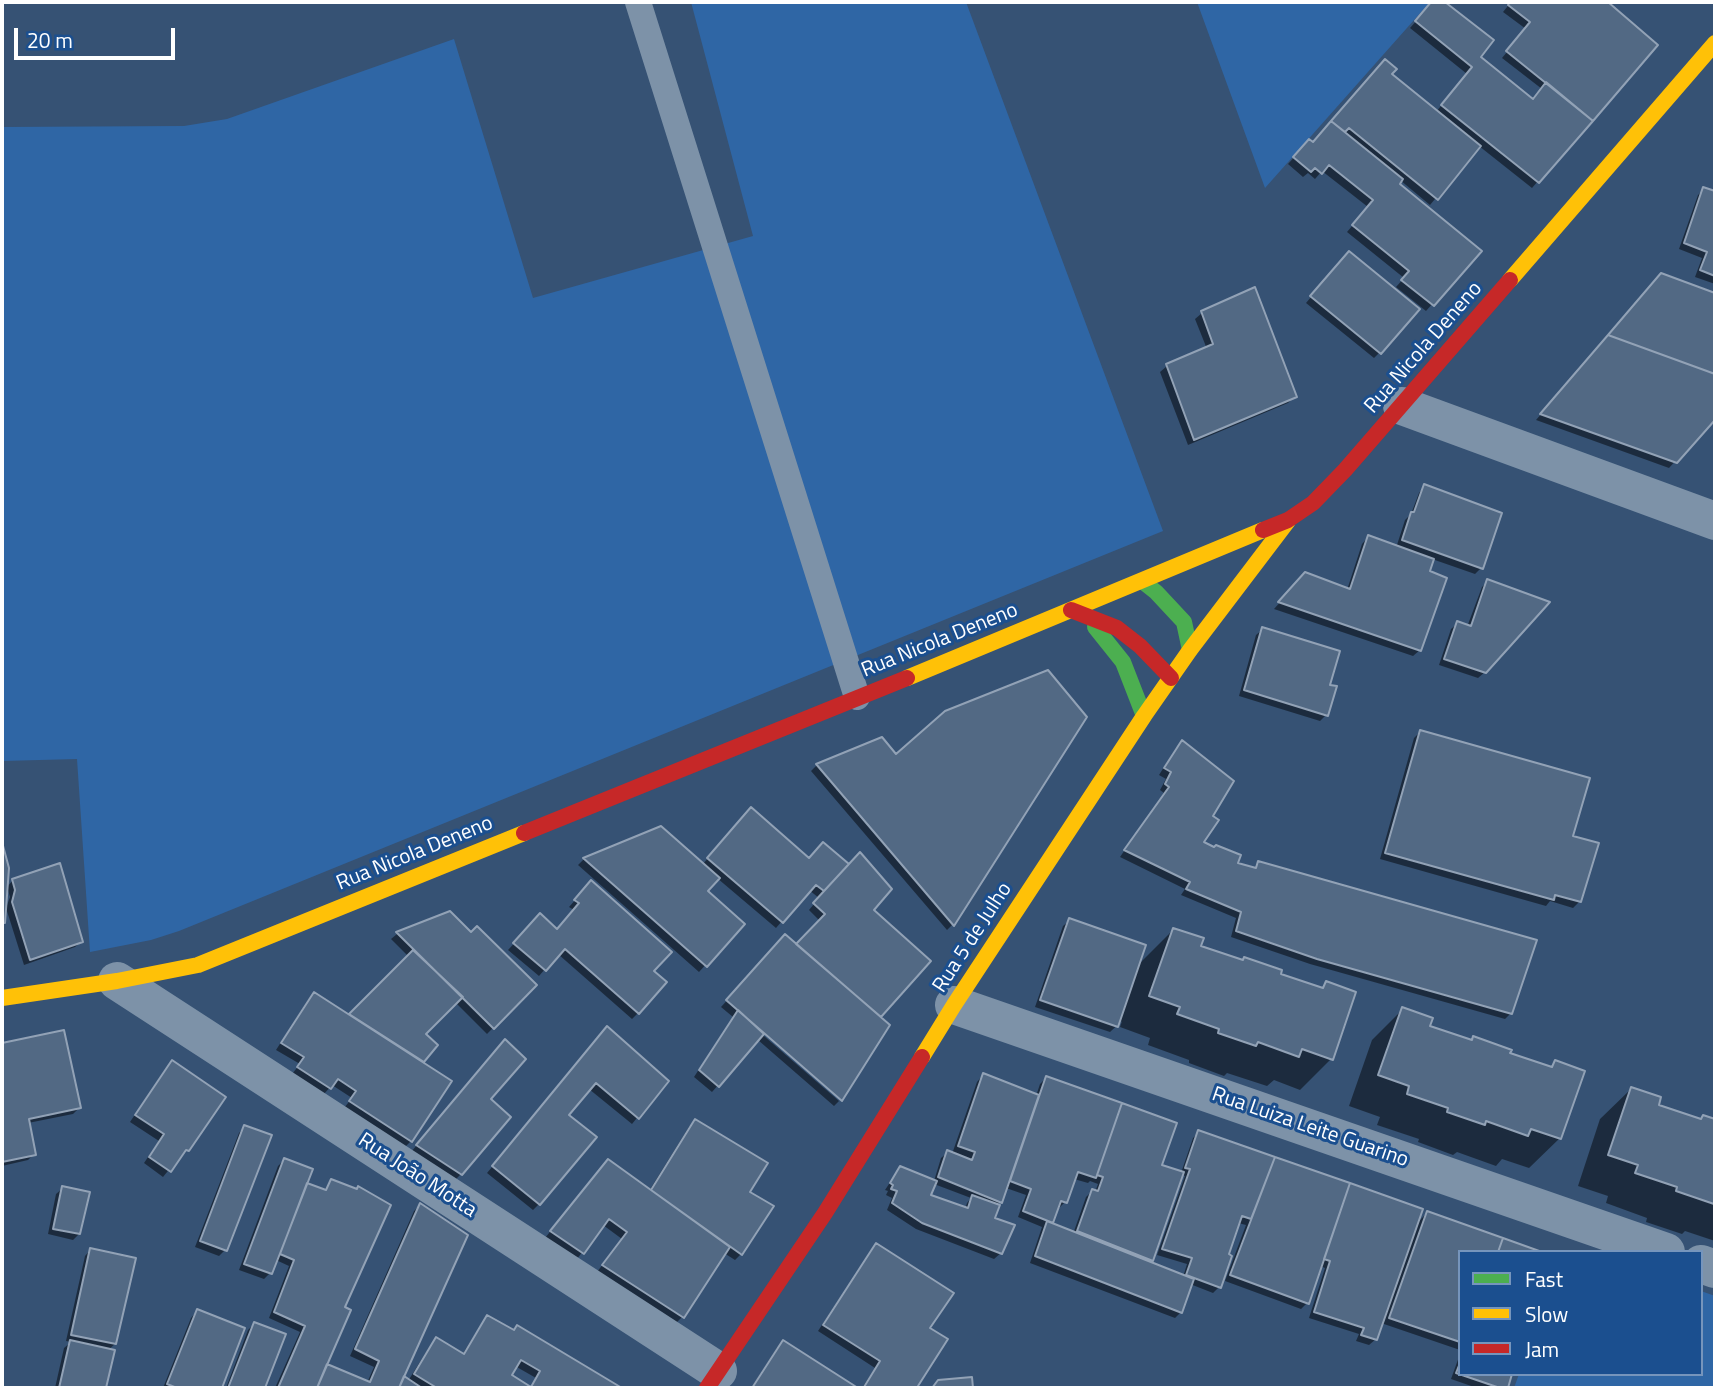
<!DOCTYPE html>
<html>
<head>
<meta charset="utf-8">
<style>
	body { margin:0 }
	#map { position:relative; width:1717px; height:1390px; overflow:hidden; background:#365274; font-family:"Titillium Web",sans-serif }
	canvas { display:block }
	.frame { position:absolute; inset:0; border:4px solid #fff; pointer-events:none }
	.legend { position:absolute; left:1458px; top:1250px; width:245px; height:126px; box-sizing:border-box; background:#1b4f8f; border:2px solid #7695bc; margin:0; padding:9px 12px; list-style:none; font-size:21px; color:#fff }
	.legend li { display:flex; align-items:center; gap:14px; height:35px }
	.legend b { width:35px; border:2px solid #7695bc }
	.scale { position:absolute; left:14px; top:28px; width:161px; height:32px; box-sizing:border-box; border:4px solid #fff; border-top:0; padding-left:9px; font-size:21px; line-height:24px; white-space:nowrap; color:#fff; -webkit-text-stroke:5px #1b4f8f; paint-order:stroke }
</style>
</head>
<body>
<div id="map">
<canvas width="1717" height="1390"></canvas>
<div class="frame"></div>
<ul class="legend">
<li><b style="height:9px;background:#4caf50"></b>Fast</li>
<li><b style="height:9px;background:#ffc107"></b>Slow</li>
<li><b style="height:9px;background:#c62828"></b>Jam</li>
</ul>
<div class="scale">20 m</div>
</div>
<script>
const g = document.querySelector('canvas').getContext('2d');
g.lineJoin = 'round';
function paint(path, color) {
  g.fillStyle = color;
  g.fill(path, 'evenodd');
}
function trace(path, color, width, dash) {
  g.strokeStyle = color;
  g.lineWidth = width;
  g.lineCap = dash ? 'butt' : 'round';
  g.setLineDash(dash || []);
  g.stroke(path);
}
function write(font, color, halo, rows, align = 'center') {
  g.font = font + ' "Titillium Web",sans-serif';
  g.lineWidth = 6;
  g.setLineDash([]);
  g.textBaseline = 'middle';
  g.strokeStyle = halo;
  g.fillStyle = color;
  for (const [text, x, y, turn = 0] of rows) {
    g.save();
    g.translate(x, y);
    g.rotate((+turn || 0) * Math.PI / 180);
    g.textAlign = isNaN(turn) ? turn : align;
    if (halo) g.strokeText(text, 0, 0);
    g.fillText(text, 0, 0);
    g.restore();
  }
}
paint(new Path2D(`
	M691 2H966L1163 531 179 931 151 940 90 952 77 759 2 761V127L184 126 227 119 454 39 533 298 753 236Z
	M1197 2H1430L1265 188Z
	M1701 1291 1715 1296V1388H1514L1519 1374H1701Z`), '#2f66a5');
paint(new Path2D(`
	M1433 2H1443L1491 40 1478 57 1533 101 1542 89 1502 58 1526 29 1503 12 1511 2H1605L1656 45 1532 188 1479 146 1430 205 1400 180 1397 184 1479 251 1426 311 1396 287 1404 278 1347 232 1368 207 1322 171 1315 179 1308 173 1303 177 1288 164 1309 141 1313 143 1379 67 1436 112 1467 74 1410 28Z
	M1704 189 1715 193V284L1695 277 1702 258 1679 249 1698 195Z
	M1343 259 1380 352 1374 358 1306 303Z
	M1662 275 1715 295V418L1669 468 1536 420Z
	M1254 290 1295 396 1288 403 1188 445 1160 372 1167 366 1207 349 1195 319 1202 313Z
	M1425 486 1481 568 1475 574 1432 559 1427 572 1420 650 1413 656 1274 609 1299 581 1347 590 1362 544 1368 537 1396 548 1405 520 1411 514 1419 493Z
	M1488 581 1485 672 1478 678 1439 665 1451 629 1458 623 1467 627 1482 587Z
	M1263 629 1328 686 1326 715 1320 721 1239 696 1256 635Z
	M1420 732 1571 837 1579 902 1573 908 1550 901 1546 906 1380 859 1414 738Z
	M1182 742 1211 817 1201 843 1236 864 1253 869 1259 863 1511 1013 1505 1019 1310 964 1231 937 1236 918 1181 895 1185 889 1120 857 1164 793 1160 790 1166 779 1159 775 1176 748Z
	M817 765 953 924 947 930 811 771Z
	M745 816 808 860 823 844 871 910 929 961 878 1017 759 1027 757 1030 839 1101 834 1106 758 1040 712 1092 694 1077 733 1017 721 1007 779 943 796 946 820 921 809 910 819 898 809 890 776 928 717 878 705 891 743 924 699 972 578 865 584 859 660 828 702 865Z
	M13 880 82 941 75 947 24 965 6 908 10 897 7 887Z
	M585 889 652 971 638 1013 632 1019 558 954 539 976 508 950 534 922 556 931 574 910 569 907Z
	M450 913 471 934 535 985 487 1034 455 1002 424 1034 436 1045 422 1063 411 1141 405 1147 344 1108 352 1098 332 1085 324 1094 292 1074 300 1064 276 1050 308 1000 314 994 349 1016 409 957 391 939 397 934Z
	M1070 920 1137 966 1173 930 1199 947 1279 975 1320 989 1326 983 1331 1059 1300 1090 1274 1080 1267 1086 1227 1073 1224 1076 1189 1063V1060L1148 1045 1150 1038 1120 1027 1122 1021 1110 1032 1035 1007 1063 926Z
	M1403 1009 1427 1027 1470 1041 1474 1038 1508 1054 1549 1068 1556 1062 1560 1138 1529 1168 1502 1159 1496 1166 1457 1152 1453 1155 1418 1142 1419 1139 1377 1125 1380 1117 1349 1106 1372 1040Z
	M63 1032 79 1108 73 1114 28 1123 34 1154 28 1160 2 1166V1045Z
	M601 1035 667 1081 632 1124 589 1089 567 1116 539 1204 533 1210 487 1173Z
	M499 1048 488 1100 461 1174 455 1180 411 1152Z
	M172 1062 187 1150 181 1156H180L163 1177 144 1163 159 1141 130 1122 166 1068Z
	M983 1075 1036 1096 1040 1084 1046 1078 1160 1166 1181 1173 1193 1138 1199 1132 1421 1210 1416 1224 1427 1213 1460 1252V1350L1381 1323 1376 1339 1369 1345 1356 1341 1359 1334 1309 1318 1325 1268 1320 1266 1307 1303 1301 1309 1225 1281 1246 1225 1238 1223 1226 1255 1219 1287 1213 1293 1190 1284 1181 1312 1175 1318 1030 1263 1042 1227 1018 1217 1026 1195 1006 1188 1000 1202 997 1205 993 1219 1001 1253 994 1259 916 1229 887 1210 892 1198 886 1195 888 1191 885 1190 895 1175 901 1168 934 1181 941 1158 948 1152 952 1154 977 1082ZM1181 1174 1185 1176 1157 1255 1187 1264 1183 1277 1148 1263 1151 1260ZM1074 1179 1088 1183 1090 1181 1098 1184 1095 1192 1092 1191 1086 1197 1073 1234 1051 1225 1057 1207 1059 1208 1065 1202ZM934 1184 971 1198 967 1203 965 1209 928 1196Z
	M1631 1089 1657 1106 1699 1120 1703 1117 1715 1121V1241L1685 1231 1682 1234 1646 1222 1647 1218 1606 1203 1608 1196 1578 1186 1600 1119Z
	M695 1121 748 1193 771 1207 741 1254 735 1260 724 1253 682 1317 676 1323 597 1272 622 1239 603 1225 577 1259 545 1238 602 1167 649 1191 689 1127Z
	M245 1127 225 1250 219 1256 195 1247 239 1133Z
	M284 1160 305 1184 324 1191 331 1181 343 1308 325 1365 367 1383 374 1367 350 1356 414 1211 420 1205 402 1377 408 1381 430 1346 436 1340 462 1355 482 1323 488 1317 513 1331 518 1327 618 1388H275L300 1332 269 1318 289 1266 276 1260 270 1273 264 1279 239 1270 278 1166ZM515 1366 536 1378 530 1388 509 1375Z
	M63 1188 79 1234 73 1240 48 1234 56 1194Z
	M876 1246 928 1329 916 1386 918 1388H862L875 1368 818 1331 870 1252Z
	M91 1249 115 1344 108 1350 113 1351 104 1388H55L64 1348 71 1342 66 1341 85 1256Z
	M197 1311 243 1329 220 1388H163L191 1318Z
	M254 1324 284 1335 263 1388H226L248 1330Z
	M783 1342 855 1388H751L777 1348Z
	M1460 1354V1374H1510L1506 1388H1477L1451 1379Z`), '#0007');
const building = new Path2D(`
	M1431 2H1445L1494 40 1481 57 1533 99 1546 82 1593 121 1539 183 1441 105 1472 67 1415 21Z
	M1510 2H1608L1658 45 1593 121 1506 51 1530 22 1508 5Z
	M1385 59 1397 69 1392 74 1481 146 1438 200 1349 128 1345 132 1331 121Z
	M1331 121 1403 179 1400 184 1482 251 1434 306 1401 280 1409 271 1352 225 1373 200 1329 165 1322 174 1315 168 1311 172 1293 157 1309 139 1313 142Z
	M1703 187 1715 191V276L1700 270 1707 252 1684 243Z
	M1349 251 1420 309 1381 354 1310 296Z
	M1661 273 1715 293V374L1608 335Z
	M1255 287 1297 397 1194 440 1166 364 1213 344 1201 311Z
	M1608 335 1715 374V420L1677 463 1540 414Z
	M1424 484 1502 513 1483 569 1402 540 1411 512H1414Z
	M1368 535 1434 559 1430 571 1447 578 1421 651 1278 602 1305 572 1350 589Z
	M1487 579 1550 602 1486 673 1444 659 1457 621 1471 626Z
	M1262 627 1340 651 1330 685 1337 686 1328 716 1244 690Z
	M1048 670 1087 717 954 926 816 764 882 737 896 754 945 711Z
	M1420 730 1590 778 1573 836 1599 843 1581 902 1555 895 1554 900 1385 853Z
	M1182 740 1234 781 1213 816 1219 820 1204 842 1214 847 1216 845 1241 855 1238 863 1256 868 1258 861 1537 940 1512 1014 1317 959 1236 931 1241 912 1186 889 1190 882 1124 850 1169 787 1165 784 1171 772 1164 768Z
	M751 807 809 858 823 842 849 864 824 891 816 885 783 923 707 858Z
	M661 826 720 878 708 891 745 924 707 967 583 858Z
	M2 842 9 868 5 923H2Z
	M860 852 892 889 874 910 931 961 881 1017 796 944 825 914 813 903Z
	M60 863 83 942 30 960 12 902 15 890 12 879Z
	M591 880 672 952 654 971 667 982 639 1014 565 949 546 971 513 943 540 913 557 929 579 903 574 900Z
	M450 911 471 932 477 926 537 985 494 1029 396 932Z
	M1069 918 1146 945 1118 1027 1040 1000Z
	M1173 928 1204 938 1201 946 1243 960 1244 957 1282 970 1281 974 1323 988 1326 981 1356 992 1333 1060 1302 1049 1299 1057 1258 1042 1256 1046 1218 1033 1219 1029 1177 1014 1180 1007 1149 996Z
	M785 934 890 1025 842 1101 726 1000Z
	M413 950 463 997 426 1034 438 1045 424 1062 349 1014Z
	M314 992 452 1081 412 1142 349 1101 356 1091 338 1079 331 1089 297 1067 304 1057 281 1043Z
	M1402 1007 1433 1018 1430 1026 1472 1040 1473 1036 1512 1050 1510 1053 1552 1067 1555 1060 1585 1071 1561 1139 1531 1129 1528 1136 1486 1121 1485 1125 1447 1112 1448 1108 1407 1094 1409 1086 1378 1075Z
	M738 1010 764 1034 719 1087 699 1070Z
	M607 1026 669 1081 639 1119 596 1083 569 1115 597 1137 540 1205 492 1166Z
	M64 1030 81 1108 29 1119 36 1155 2 1162V1043Z
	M505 1039 526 1059 491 1099 511 1117 462 1175 416 1145Z
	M172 1060 226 1097 189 1151 186 1150 171 1172 149 1157 164 1134 135 1115Z
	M983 1073 1039 1095 1002 1203 938 1177 947 1150 972 1160 975 1152 958 1146Z
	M1046 1076 1122 1103 1096 1178 1078 1172 1067 1203 1061 1201 1053 1223 1023 1211 1031 1189 1010 1181Z
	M1631 1087 1661 1097 1659 1105 1701 1119 1703 1115 1715 1119 1714 1204 1676 1191 1677 1187 1635 1173 1638 1165 1608 1155Z
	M1122 1103 1177 1123 1162 1165 1184 1172 1153 1261 1077 1231 1092 1189 1098 1191 1103 1177 1097 1175Z
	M695 1119 768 1163 750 1192 774 1206 742 1255 651 1190Z
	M244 1125 272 1135 227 1251 200 1241Z
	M1198 1130 1275 1157 1251 1219 1242 1216 1229 1254 1232 1256 1221 1288 1186 1275 1192 1258 1162 1249 1190 1169 1185 1168Z
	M1275 1157 1350 1183 1309 1304 1230 1275Z
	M284 1158 313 1169 272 1274 244 1264Z
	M608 1159 730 1247 684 1318 602 1265 627 1232 609 1219 584 1254 550 1231Z
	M900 1166 937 1181 931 1195 968 1208 972 1195 1000 1205 995 1218 1015 1225 1002 1254 922 1223 892 1203 897 1191 891 1189 893 1185 890 1183Z
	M331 1179 357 1189 358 1186 391 1205 345 1307 351 1310 317 1388H278L305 1326 274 1312 294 1260 280 1254 307 1183 326 1190Z
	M1350 1183 1423 1209 1377 1340 1361 1335 1364 1328 1314 1312 1330 1261 1324 1259Z
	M62 1186 90 1192 80 1234 53 1229Z
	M420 1203 468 1235 399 1388H317L327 1364 370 1382 379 1361 355 1349Z
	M1427 1211 1503 1238 1498 1252H1460V1342L1389 1318Z
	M1047 1221 1194 1279 1182 1313 1035 1256Z
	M1503 1238 1542 1252H1498Z
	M876 1243 954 1293 930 1328 948 1339 918 1386 922 1388H865L864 1387 880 1361 823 1325Z
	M90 1248 136 1258 116 1344 71 1335Z
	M197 1309 245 1328 222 1388H177L167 1384Z
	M487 1315 514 1330 517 1325 622 1388H437L414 1374 436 1337 464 1354ZM521 1360 540 1371 531 1387 512 1375Z
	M254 1322 286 1334 265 1388H228Z
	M70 1340 115 1350 106 1388H59Z
	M783 1340 858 1388H752Z
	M1460 1363V1374H1512L1508 1388H1500L1456 1373Z
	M404 1376 422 1388H399Z
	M972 1377 973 1388H932L938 1380Z`);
paint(building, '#526984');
trace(building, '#92a2b6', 2);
trace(new Path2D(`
	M638 2 857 697`), '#7d92a8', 26);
trace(new Path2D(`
	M1402 406 1715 521
	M117 981 718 1371
	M954 1005 1666 1252
	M1701 1264 1715 1269`), '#7d92a8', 38);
trace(new Path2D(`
	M1142 581 1156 592 1184 622 1190 650
	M1095 627 1123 662 1144 716`), '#4caf50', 16);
trace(new Path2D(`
	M1510 280 1715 43
	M907 678 1263 530
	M2 998 117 981 198 965 524 833
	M922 1057 954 1005 1144 716 1190 650 1288 521`), '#ffc107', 16);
trace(new Path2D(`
	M1263 530 1288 520 1313 503 1345 470 1510 280
	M1071 610 1117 628 1140 646 1171 678
	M524 833 907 678
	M707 1388 825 1213 922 1057`), '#c62828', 16);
write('21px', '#fff', '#1b4f8f', [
	["Rua Nicola Deneno",1424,348,-49],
	["Rua Nicola Deneno",940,641,-22],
	["Rua Nicola Deneno",415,854,-22],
	["Rua 5 de Julho",973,938,-57],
	["Rua Luiza Leite Guarino",1310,1128,19],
	["Rua João Motta",417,1176,33]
]);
</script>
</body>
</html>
